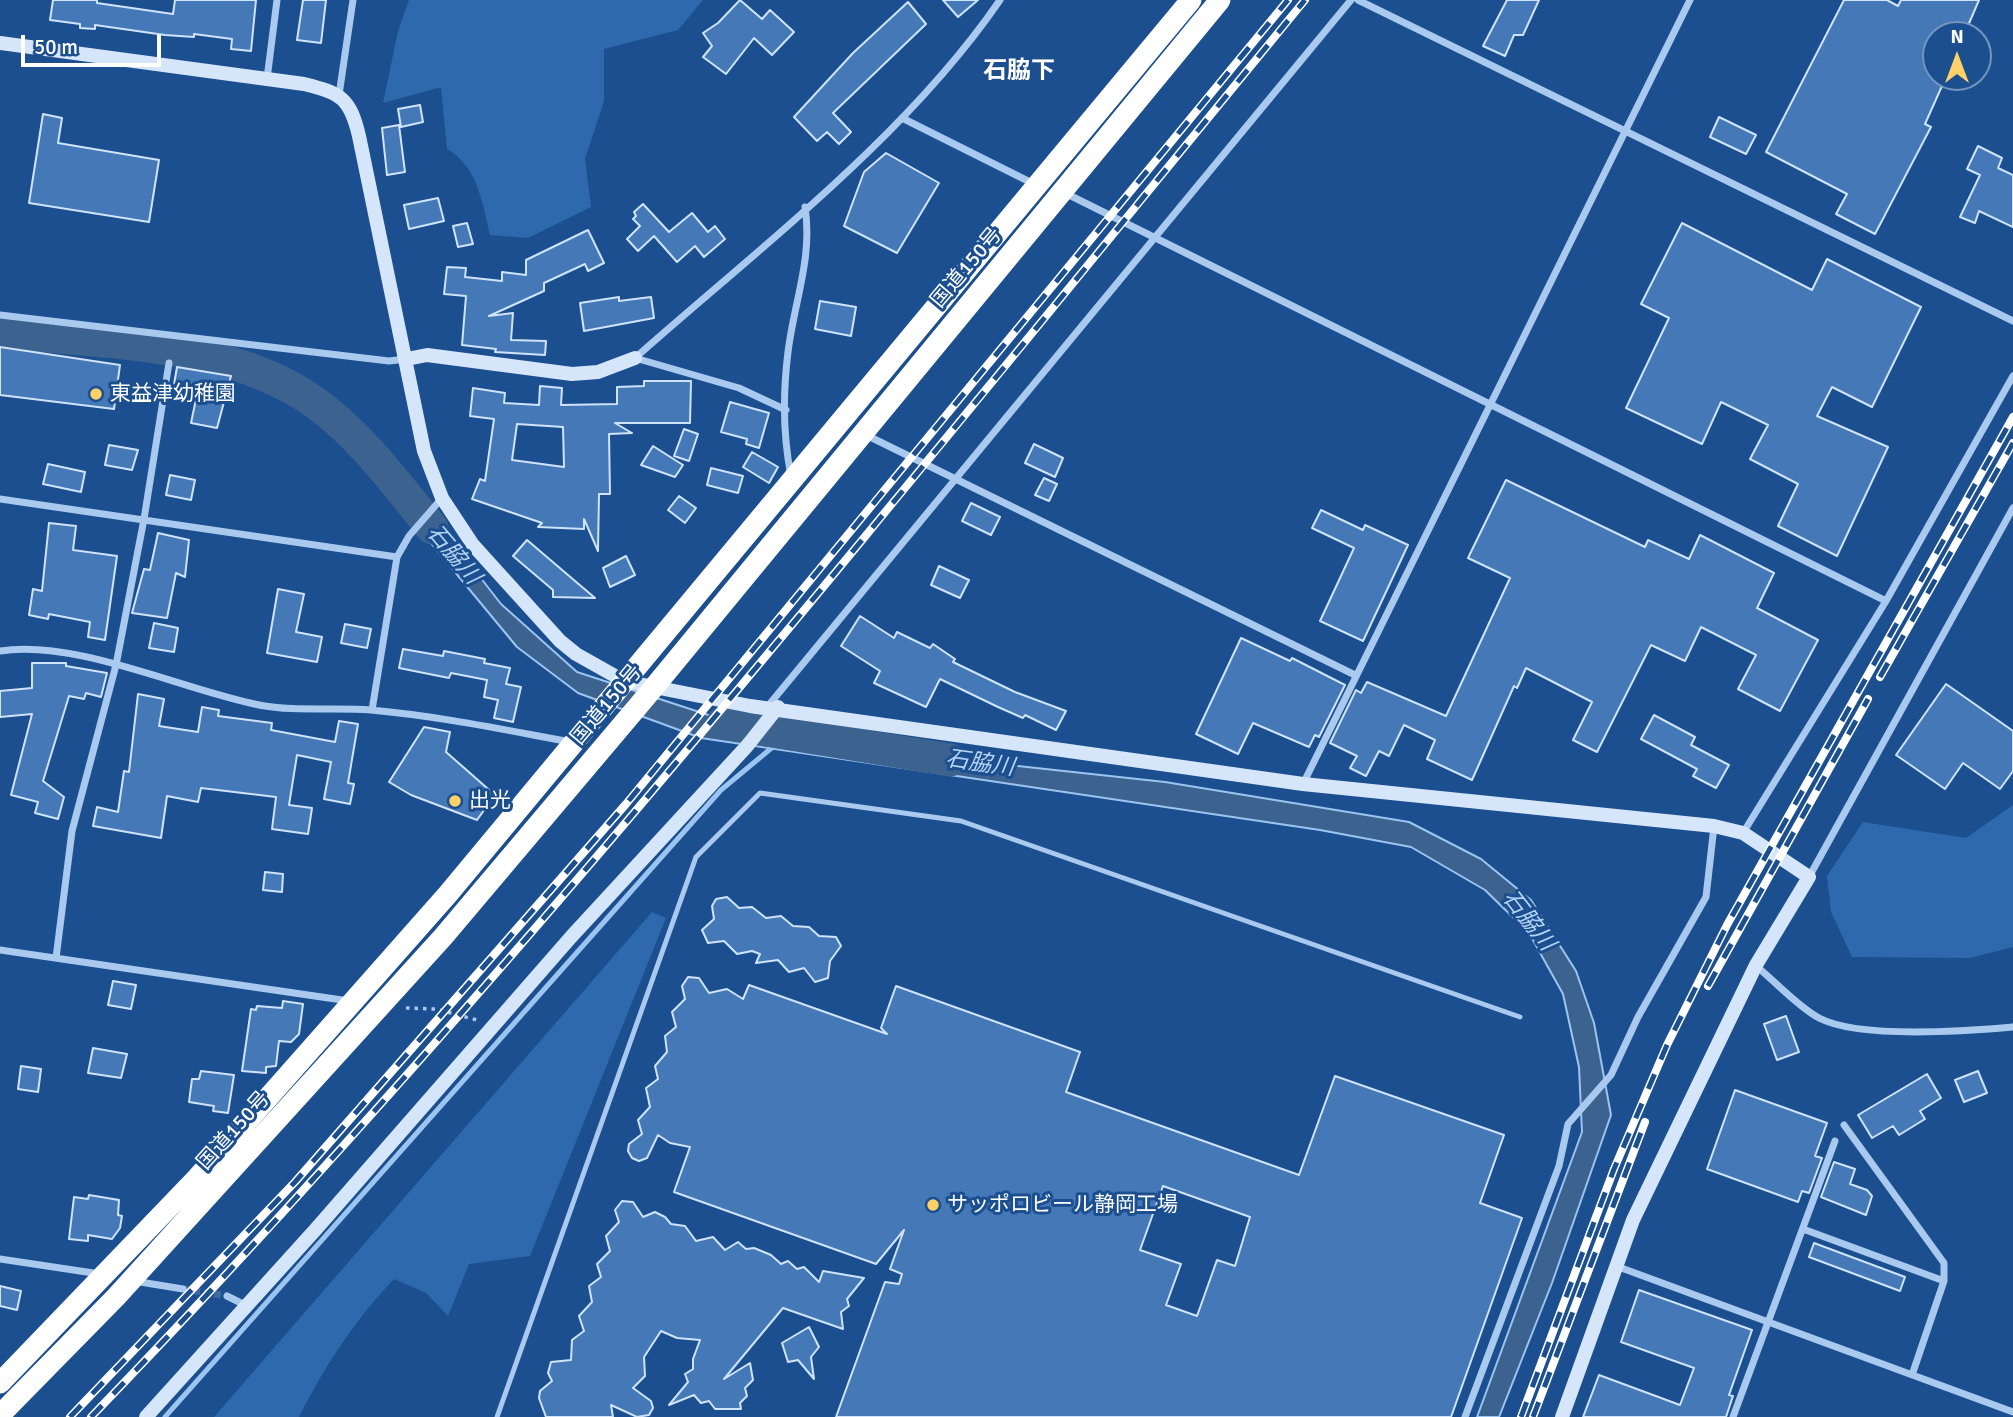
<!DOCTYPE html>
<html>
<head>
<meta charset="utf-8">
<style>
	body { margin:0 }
	#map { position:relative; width:2013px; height:1417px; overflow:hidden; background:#1b4f8f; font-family:Signika,sans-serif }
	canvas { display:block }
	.north { position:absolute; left:1922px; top:21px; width:70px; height:70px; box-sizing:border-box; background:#1b4f8f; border:2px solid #7695bc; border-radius:50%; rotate:0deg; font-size:19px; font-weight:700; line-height:28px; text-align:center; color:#fff }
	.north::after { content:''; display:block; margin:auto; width:24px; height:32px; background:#ffd166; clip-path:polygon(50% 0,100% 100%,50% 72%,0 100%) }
	.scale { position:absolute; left:21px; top:35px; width:140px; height:32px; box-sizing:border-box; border:4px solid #fff; border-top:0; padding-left:9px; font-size:21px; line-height:24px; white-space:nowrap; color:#fff; -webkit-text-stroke:5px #1b4f8f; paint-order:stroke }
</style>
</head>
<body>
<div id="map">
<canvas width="2013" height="1417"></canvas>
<div class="north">N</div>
<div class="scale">50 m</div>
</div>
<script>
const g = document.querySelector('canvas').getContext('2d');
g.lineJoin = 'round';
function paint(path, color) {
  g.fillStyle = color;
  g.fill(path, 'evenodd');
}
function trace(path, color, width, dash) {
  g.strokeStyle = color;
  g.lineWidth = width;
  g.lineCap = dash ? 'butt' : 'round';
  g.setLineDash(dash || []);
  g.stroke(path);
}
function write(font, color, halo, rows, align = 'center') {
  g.font = font + ' Signika,"Noto Sans JP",sans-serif';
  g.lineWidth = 6;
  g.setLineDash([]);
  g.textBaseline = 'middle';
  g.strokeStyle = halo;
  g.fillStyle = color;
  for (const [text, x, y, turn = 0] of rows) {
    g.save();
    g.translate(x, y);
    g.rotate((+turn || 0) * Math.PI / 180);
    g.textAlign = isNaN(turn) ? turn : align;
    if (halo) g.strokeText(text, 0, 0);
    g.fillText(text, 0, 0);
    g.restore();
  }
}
paint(new Path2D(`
	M409 0H703L678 30 604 49V101L585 159 591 207 528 238 490 235C482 202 478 167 447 149L441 87 383 103 398 31Z
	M2013 805V947L1970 958 1852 957 1831 912 1827 876 1863 822 1966 838Z
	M652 912 666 918 530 1256 469 1264 448 1316 426 1293 394 1279C354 1321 325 1366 299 1417H214Z`), '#2e69ad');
const water = new Path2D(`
	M406 487 413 491 501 604 577 672 788 741 1165 782 1409 822 1481 859 1531 900 1576 971 1594 1023 1611 1115 1552 1283 1499 1417H1477L1582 1132 1579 1067 1563 994 1529 933 1485 890 1411 847 1320 830 701 738 578 693 517 647 402 508Z`);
paint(water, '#3c6290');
trace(water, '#9cc4f0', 2);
trace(new Path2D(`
	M165 1417 721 790 786 736`), '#9cc4f0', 5);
trace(new Path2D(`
	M0 332C102 343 231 341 317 404 361 436 398 486 432 528
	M723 723 950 760`), '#3c6290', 33);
const building = new Path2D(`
	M53 0H97V3L173 14 175 0H256L251 51 231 49 232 39 194 34V37L165 35 95 25V29L80 28V24L50 20Z
	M303 0H326L321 43 297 40Z
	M740 0 762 19 770 10 794 32 772 55 754 38 726 74 703 57 712 46 703 33 718 23Z
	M943 0H978L958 17Z
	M1507 0H1539L1523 35H1514L1505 56 1483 46Z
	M1844 0H1887L1898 6 1901 0H1979L1964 35H1936V77H1946L1925 124 1931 127 1875 234 1836 214 1847 194 1766 152Z
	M908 2 926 24 833 113 851 132 839 144 827 132 817 141 794 117 853 53Z
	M420 105 423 122 401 127 398 109Z
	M43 114 62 118 58 143 159 160 149 222 29 203Z
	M1719 117 1756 135 1746 154 1710 137Z
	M399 125 405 172 387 175 382 128Z
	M1978 146 2002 158 1998 168 2013 175V227L1979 211 1975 223 1960 217 1980 175 1967 169Z
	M886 153 939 183 897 253 844 226 864 172Z
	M438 198 444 221 409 229 404 205Z
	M643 204 669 232 692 213 708 232 715 226 725 239 704 257 695 246 677 262 654 236 638 251 627 239 640 226 633 219 636 216 634 212Z
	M467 223 473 244 458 247 453 226Z
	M1682 223 1812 290 1827 259 1921 307 1872 407 1832 387 1817 416 1888 447 1837 556 1778 526 1798 484 1750 459 1768 425 1721 402 1702 444 1626 408 1669 318 1641 304Z
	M588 230 604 263 588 271 585 264 544 283V291L489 316 513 313 511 340 546 341 545 355 495 352 496 349 462 345 466 296 444 294 447 267 466 268 465 277 502 281V272L526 275V260Z
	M619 297V301L651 297 654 318 584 331 580 303Z
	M820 301 856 307 851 336 815 329Z
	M0 347 120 365 114 409 0 395Z
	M177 367 231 376 217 428 191 423 196 399 172 396Z
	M644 381H691L690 423H615L632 433 609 434 610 494H599L598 551 584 519V529L538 527 542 523 472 499 480 479 485 481 494 419 470 416 473 388 505 393 504 403 539 405 540 386 562 388 561 405 617 404V387L644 386ZM517 424 563 427 564 467 512 460Z
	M730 402 769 413 759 448 746 444 747 439 721 432Z
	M684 429 698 434 689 461 674 456Z
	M1034 444 1063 458 1055 477 1025 463Z
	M109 445 138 450 132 470 105 465Z
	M653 446 683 465 675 477 641 465Z
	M752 452 778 467 769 483 743 467Z
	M48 464 85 472 81 492 43 484Z
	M711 468 743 476 738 493 707 485Z
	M170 475 195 480 191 500 166 495Z
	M1044 478 1057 484 1049 501 1035 495Z
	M1506 480 1645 547 1648 540 1689 559 1700 535 1774 573 1757 608 1818 640 1780 711 1738 689 1756 655 1701 627 1685 661 1651 645 1597 752 1573 740 1592 702 1526 668 1517 688 1514 686 1472 780 1427 759 1435 740 1404 725 1389 756 1379 751 1366 776 1350 768 1357 756 1330 743 1356 690 1361 693 1367 682 1446 716 1510 578 1468 558Z
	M679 496 696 508 685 523 668 510Z
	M971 503 1000 517 991 535 962 521Z
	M1321 510 1363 530 1365 525 1408 545 1363 641 1320 621 1354 548 1312 528Z
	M49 523 76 526 73 550 117 556 105 640 88 637 90 622 49 614 48 619 29 615 33 589 42 591Z
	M158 533 189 540 185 577 176 573 167 618 132 613 144 569 150 570Z
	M527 540 568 575 595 598 553 597V590L513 556Z
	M626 556 635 575 610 587 603 568Z
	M939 566 969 580 960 598 931 585Z
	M278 589 304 594 296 632 322 637 317 662 267 653Z
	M860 616 894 638 897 632 930 648 933 644 955 659 953 662 1015 692 1066 711 1056 730 1025 715 1023 718 998 707 940 679 926 707 874 683 880 671 841 646Z
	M154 623 178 628 174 652 149 648Z
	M345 624 371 629 367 648 341 643Z
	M1241 638 1290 661 1292 658 1345 685 1319 737 1315 735 1309 747 1253 723 1238 754 1196 734Z
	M403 649 443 656 444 651 485 659 484 663 510 668 506 684 521 687 513 722 494 718 498 700 484 697 487 680 451 673 449 678 399 668Z
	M32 663H66V666L107 673 101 697 86 693 84 699 69 696 43 781 64 797 58 819 35 813 38 802 11 795 32 714 0 717V691L32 688Z
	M1946 684 2013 731V771L2000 789 1963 763 1945 789 1896 755Z
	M138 694 164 699 159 726 198 732 202 707 219 710 218 716 272 723 271 730 335 742 339 721 358 724 348 783 354 784 350 804 324 799 331 762 297 755 289 805 312 808 308 834 272 829 276 797 201 788 198 802 167 796 161 838 93 826 97 807 118 812 124 771 129 772Z
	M1654 715 1695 737 1691 745 1729 765 1716 788 1693 776 1697 769 1641 739Z
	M424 727 450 732 446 752 495 795 477 820 411 795 389 782Z
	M265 872 283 874 282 892 263 890Z
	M727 897 739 908 752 907 766 918 781 916 793 926 809 927 819 936 836 937 841 946 830 961 828 978 815 982 804 968 789 972 778 960 756 963 760 954 752 951 737 954 724 941 708 943 702 930 714 919 712 906 716 899Z
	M688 977 699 978 709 993 727 989 743 999 749 985 887 1034 881 1028 896 986 1080 1052 1066 1092 1299 1175 1335 1076 1504 1135 1480 1203 1522 1218 1451 1417H836L885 1282 899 1284 902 1274 890 1269 904 1230 876 1264 674 1192 690 1147 670 1143 658 1135 647 1158 639 1161 632 1158 628 1151 629 1144 642 1134 638 1120 650 1107 646 1088 658 1079 655 1066 667 1052 665 1036 676 1027 672 1012 685 999 682 986ZM1163 1186 1250 1217 1235 1266 1217 1260 1197 1316 1166 1305 1181 1264 1140 1250Z
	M113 981 136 985 131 1009 108 1005Z
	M283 1001 303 1004 299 1034 291 1042 279 1041 276 1066 266 1067V1073L242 1071 251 1009 256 1010 257 1006 282 1008Z
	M1786 1016 1799 1052 1777 1060 1764 1024Z
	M93 1048 127 1054 121 1078 88 1073Z
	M21 1066 41 1069 38 1092 18 1089Z
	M201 1071 234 1075 228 1113 213 1111 214 1106 189 1102 192 1079H199Z
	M1978 1071 1987 1093 1964 1102 1955 1080Z
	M1927 1074 1941 1098 1920 1111 1925 1119 1899 1135 1893 1126 1872 1138 1858 1115Z
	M1735 1090 1827 1123 1815 1156 1822 1158 1809 1193 1802 1191 1798 1202 1707 1169Z
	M1834 1162 1855 1169 1850 1184 1867 1190 1872 1196 1866 1215 1821 1197Z
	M89 1195 119 1200 118 1215 122 1216 120 1228 112 1239 88 1235V1241L69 1239 74 1197 88 1199Z
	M622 1201 633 1202 643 1217 655 1212 665 1217 671 1224 685 1226 696 1241 713 1237 725 1250 738 1242 746 1249 754 1248 771 1255 781 1264 788 1261 797 1269 804 1267 819 1282 823 1271 864 1278 847 1299 849 1306 841 1312 843 1329 783 1308 724 1379 750 1363 753 1380 745 1388 747 1396 740 1403 741 1409H715L709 1401 701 1403 694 1395 669 1405 688 1382 685 1374 693 1369V1359L700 1340 677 1338 661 1331 644 1357 645 1376 633 1388 651 1401 653 1408 649 1415 637 1417 611 1405 613 1417H546L539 1398 540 1391 552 1381 548 1373 551 1362 571 1360 572 1340 584 1331 579 1316 592 1302 589 1286 601 1277 597 1264 610 1251 606 1236 619 1222 615 1210Z
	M1814 1243 1905 1277 1900 1291 1809 1257Z
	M0 1286 21 1291 17 1310 0 1306Z
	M1639 1290 1752 1330 1729 1395 1733 1396 1726 1417H1583L1599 1375 1680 1405 1694 1368 1621 1342Z
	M809 1327 819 1347 811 1357 814 1379 798 1360 788 1362 782 1343Z`);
paint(building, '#4478b7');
trace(building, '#cfe3fa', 2);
trace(new Path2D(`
	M183 1289 227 1296`), '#3d69a0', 7, [7, 3.5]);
trace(new Path2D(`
	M406 1008 435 1009 477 1020`), '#a9c9ee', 3.5, [3.5, 5]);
trace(new Path2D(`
	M497 1417 696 857 760 793 961 821 1520 1017`), '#a9c9ee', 5);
trace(new Path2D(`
	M1358 0 2013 321
	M267 79 277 0
	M339 95 353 0
	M902 118 1036 185
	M1065 193 1886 601
	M0 315 389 361 406 359
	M635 358C758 249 907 136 1000 0
	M635 358 739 388 786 410
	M866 435 1355 675
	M791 476C783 436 783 392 788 352 794 302 813 258 805 207
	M0 499 397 557
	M0 651C76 639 183 690 259 705 295 712 335 707 371 710 438 716 505 730 571 742
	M768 706 1351 0
	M372 710 397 557 409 536 442 498
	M1303 784 1690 0
	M1743 833 1886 601 2013 376
	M1809 877 2013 508
	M0 950 349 1001
	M56 958 72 831 116 665 144 519 169 363
	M1756 966C1776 982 1797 1006 1819 1018 1859 1039 1967 1031 2013 1027
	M1844 1125 1944 1263V1281L1912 1375
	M1803 1229 1944 1281
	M0 1259 100 1274
	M1616 1266 2013 1412
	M134 1281 183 1289
	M227 1296 247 1306
	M1465 1417 1559 1166 1568 1124 1611 1075 1638 1017 1706 897 1714 826
	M1733 1417 1835 1141`), '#a9c9ee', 7);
trace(new Path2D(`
	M0 43 304 84C341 93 350 98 359 136L424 451 442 498 473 545 560 641 576 654 624 681 750 706 1303 784 1714 826 1743 833 1809 877 1756 965 1633 1220 1562 1417
	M407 359 427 355 572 374 598 372 635 358
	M146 1417 316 1229 571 937 747 746 778 707`), '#d6e6fa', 14);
trace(new Path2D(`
	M0 1383 197 1178 448 894 1191 0
	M0 1415 116 1297 443 937 650 692 1220 0`), '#fff', 21);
const rail = new Path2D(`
	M1880 677 2013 443
	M1708 986 1868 699
	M70 1417 295 1182 626 804 1288 0
	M91 1417C523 969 910 480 1305 0
	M1521 1417 1614 1169 1667 1045 1727 925 2013 417
	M1533 1417 1645 1122`);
trace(rail, '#fff', 8);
trace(rail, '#1b4f8f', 5, [16]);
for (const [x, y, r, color] of [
	[96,394,7,"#ffd166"],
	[455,801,7,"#ffd166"],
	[933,1205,7,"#ffd166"]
]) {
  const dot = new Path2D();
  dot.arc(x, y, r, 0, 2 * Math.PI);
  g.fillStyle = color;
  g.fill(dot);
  trace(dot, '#1b4f8f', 2.5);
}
write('21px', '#fff', '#1b4f8f', [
	["国道150号",967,268,-50],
	["国道150号",607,705,-50],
	["国道150号",234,1131,-48]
]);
write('21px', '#fff', '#1b4f8f', [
	["東益津幼稚園",110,394],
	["出光",469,801],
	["サッポロビール静岡工場",947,1205]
], 'left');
write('italic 23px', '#b5d3f5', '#1b4f8f', [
	["石脇川",453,555,50],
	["石脇川",980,764,8],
	["石脇川",1528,921,52]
]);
write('bold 24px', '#fff', '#1b4f8f', [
	["石脇下",1019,72]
]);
</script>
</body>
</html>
